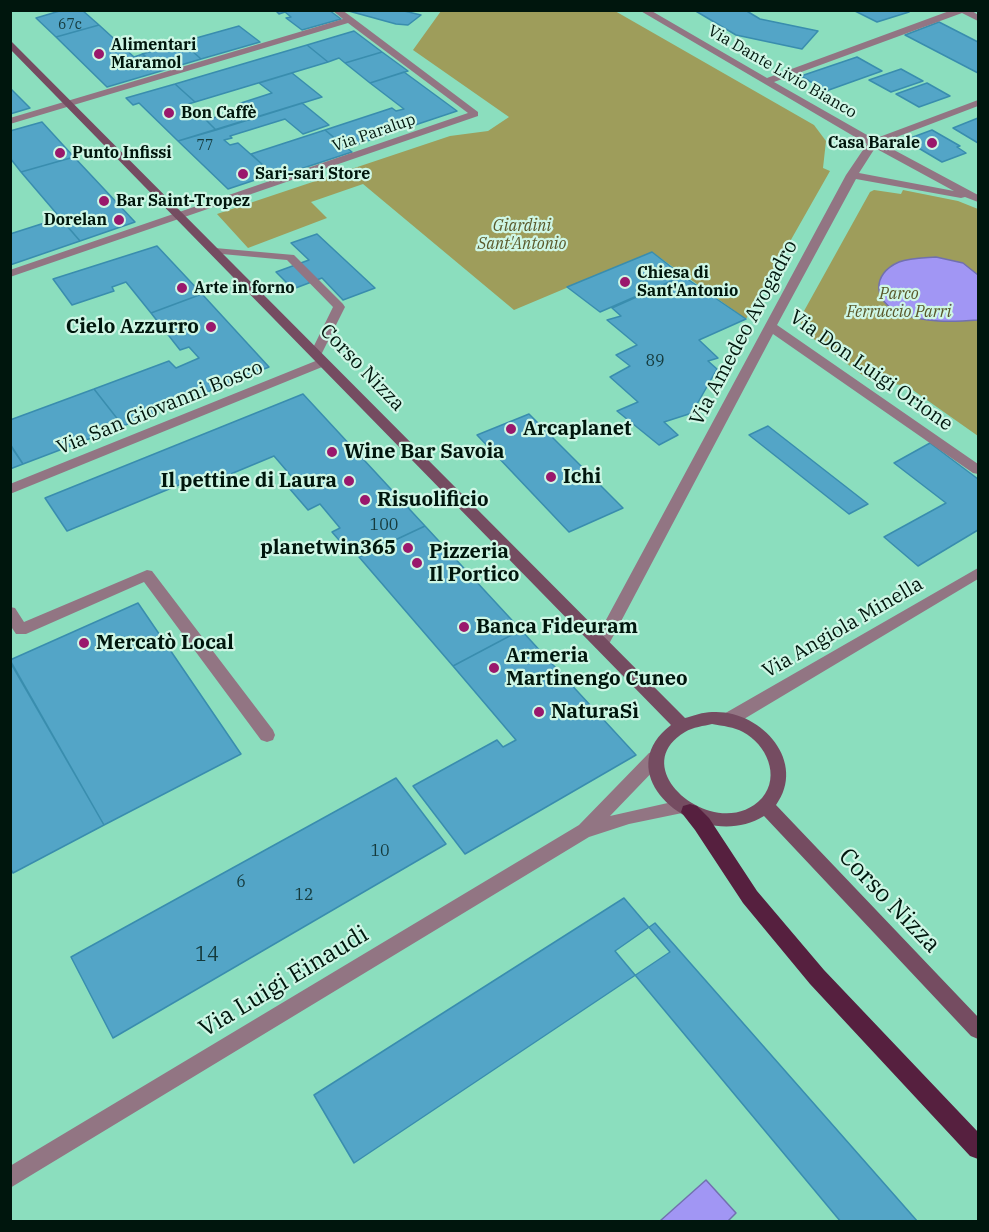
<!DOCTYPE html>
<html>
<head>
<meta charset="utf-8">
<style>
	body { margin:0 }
	#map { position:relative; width:989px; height:1232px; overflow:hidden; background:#8bdebe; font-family:"IBM Plex Serif",serif }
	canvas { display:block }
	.frame { position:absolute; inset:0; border:12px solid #00160d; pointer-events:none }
</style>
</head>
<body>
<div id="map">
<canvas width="989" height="1232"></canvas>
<div class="frame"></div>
</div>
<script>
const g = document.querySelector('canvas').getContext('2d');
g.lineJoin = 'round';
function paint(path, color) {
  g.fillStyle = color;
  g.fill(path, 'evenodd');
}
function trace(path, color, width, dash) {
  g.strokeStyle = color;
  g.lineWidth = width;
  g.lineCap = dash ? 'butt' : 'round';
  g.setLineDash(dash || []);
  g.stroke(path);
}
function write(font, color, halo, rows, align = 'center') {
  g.font = font + ' "IBM Plex Serif",serif';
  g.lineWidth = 4.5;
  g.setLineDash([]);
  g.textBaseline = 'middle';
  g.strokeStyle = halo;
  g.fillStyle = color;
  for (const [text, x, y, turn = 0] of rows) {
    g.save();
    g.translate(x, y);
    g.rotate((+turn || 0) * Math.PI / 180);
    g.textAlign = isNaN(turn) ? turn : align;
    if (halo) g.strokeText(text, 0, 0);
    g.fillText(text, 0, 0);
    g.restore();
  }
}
paint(new Path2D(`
	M441 11H615L814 125 826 141 823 168 830 171 746 319 652 252 514 310 363 184 311 202 327 218 248 248 217 214 450 136 488 131 509 117 413 50Z
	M874 190 901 194 903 190 958 201 978 209V436L907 386 869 380 815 340 802 328 800 321 804 311 870 192Z`), '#9e9d5b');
const water = new Path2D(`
	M936 257 963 263 978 275V320C952 322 925 323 900 313 873 302 871 274 899 262 910 258 924 258 936 257Z
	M706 1180 736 1213 728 1221H660Z`);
paint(water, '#a196f4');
trace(water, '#7170af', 1.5);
const building = new Path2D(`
	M63 10H82L99 25 56 37 36 18Z
	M275 10H329L341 19 302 30 286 18 291 17 285 12 279 14Z
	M345 10H400L421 15 408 25 396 24Z
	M694 10H745L760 19 818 31 802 49 736 35Z
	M853 10H906L909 12 877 22Z
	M939 22 978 42V73L905 35Z
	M99 25 134 57 143 54 161 71 107 87 56 37Z
	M239 26 260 42 201 59 182 42Z
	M354 31 382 52 345 63 339 58 328 62 307 45Z
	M182 42 201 59 161 71 142 54Z
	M307 45 328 62 195 102 175 84Z
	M382 52 408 71 370 83 345 63Z
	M857 57 882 71 826 91 801 76Z
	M901 69 923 81 891 92 869 80Z
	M404 72 457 111 346 148 325 130 392 108 396 111 404 109 370 83Z
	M292 73 322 97 216 130 206 120 243 109 238 104 272 93 259 83Z
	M927 83 950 96 919 107 896 94Z
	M175 84 195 102 185 105 196 114 207 111 214 118 206 120 216 130 178 141 139 103 133 105 126 98Z
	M10 88 30 108 10 114Z
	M302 103 329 125 303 134 285 119 230 136 232 138 224 140 230 145 238 143 273 174 228 189 178 141Z
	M978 118V143L953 128Z
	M42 122 74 157 21 172 10 158V131Z
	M325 130 352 152 276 177 251 154Z
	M932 130 960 146 957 147 966 153 942 162 905 140Z
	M74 157 135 222 80 241 21 172Z
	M60 218 80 241 10 265V234Z
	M317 234 375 288 343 300 322 278 293 289 276 272 309 260 291 243Z
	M157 246 202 294 151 313 126 282 112 287 114 291 72 305 53 279Z
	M652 252 683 276 600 312 567 287Z
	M683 276 746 319 699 340 718 358 708 361 717 369 692 413 664 422 678 435 659 445 617 411 638 402 610 377 630 366 616 355 637 345 607 320 621 316 612 308Z
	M202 294 269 367 123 426 94 389 169 361 176 368 199 358 189 347 180 350 151 313Z
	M94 389 123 426 23 464 10 444V420Z
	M303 394 425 526 363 555 354 544 346 548 332 532 340 528 320 504 308 510 289 488 298 484 274 456 197 488 191 480 67 531 45 498Z
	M529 414 623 508 569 532 477 435Z
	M768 426 868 504 849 514 749 435Z
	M930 443 978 479V530L918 566 884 537 946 503 894 463Z
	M10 445 23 464 10 469Z
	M425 526 521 630 453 666 359 557Z
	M138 603 241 754 104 825 10 660Z
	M521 630 636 755 465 854 413 786 497 740 503 747 516 740 453 666Z
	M10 662 104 825 13 873 10 868Z
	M396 778 446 844 113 1038 71 957Z
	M624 898 670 952 354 1163 314 1095Z
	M655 923 918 1222H841L615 951Z`);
paint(building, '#53a5c7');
trace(building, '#398dae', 1.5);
paint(new Path2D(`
	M215 248 294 255 343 304 345 307 320 357 316 358 310 354 333 307 287 260 211 253 209 251Z
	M147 570 152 571 273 730 275 735 273 740 267 742 261 740 144 582 26 634H16L10 625V607L15 608 24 622Z`), '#927583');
paint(new Path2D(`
	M332 10H342L353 18 478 112V116L10 277V270L468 113 348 23 10 124V118L343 19Z
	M639 10H650L767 78 952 10H971L978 15V21L962 13 774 82 874 139 978 100V106L881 143 978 195V202L965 197 961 198 856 179 777 325 978 464V474L973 473 773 334 609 644 606 648H596L593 644 846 175 867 144ZM875 148 954 191 859 173Z
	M323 358 327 359 329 362 327 365 10 494V484Z
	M978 568V579L734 725 728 726 722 725 720 720 722 715Z
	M655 751 661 753 663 758 661 763 610 816 681 800 687 802 689 807 687 812 629 824 589 837 10 1188V1166L579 825 649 753Z`), '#927583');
paint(new Path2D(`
	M10 40 685 718C693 716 703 712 712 712 760 709 808 761 776 805L978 1017V1039L971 1036 764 816C701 855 604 776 671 725L10 49ZM712 724C723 726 734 727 743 732 766 744 781 776 762 798 718 846 622 769 685 732 693 727 704 726 712 724Z`), '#754c61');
paint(new Path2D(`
	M690 804 697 806 709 818 757 891 824 970 978 1132V1159L970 1156 810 984 743 903 695 830 681 812 683 806Z`), '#56203f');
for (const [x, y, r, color] of [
	[99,54,6,"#9a186c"],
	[169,113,6,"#9a186c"],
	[932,143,6,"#9a186c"],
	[60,153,6,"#9a186c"],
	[243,174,6,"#9a186c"],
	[104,201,6,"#9a186c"],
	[119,220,6,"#9a186c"],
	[625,282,6,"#9a186c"],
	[182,288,6,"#9a186c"],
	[211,327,6,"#9a186c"],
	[511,429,6,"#9a186c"],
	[332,452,6,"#9a186c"],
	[551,477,6,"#9a186c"],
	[349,481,6,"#9a186c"],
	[365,500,6,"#9a186c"],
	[408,548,6,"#9a186c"],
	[417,563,6,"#9a186c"],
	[464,627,6,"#9a186c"],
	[84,643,6,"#9a186c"],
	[494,668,6,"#9a186c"],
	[539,712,6,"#9a186c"]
]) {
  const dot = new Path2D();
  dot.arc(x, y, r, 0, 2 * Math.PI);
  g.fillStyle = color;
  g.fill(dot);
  trace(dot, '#cef6e5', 2);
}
write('14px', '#153a3c', null, [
	["67c",70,25],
	["77",205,146]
]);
write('bold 16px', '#00160d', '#cef6e5', [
	["Alimentari",111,45],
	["Maramol",111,63],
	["Bon Caffè",181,113],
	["Casa Barale",920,143,"right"],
	["Punto Infissi",72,153],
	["Sari-sari Store",255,174],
	["Bar Saint-Tropez",116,201],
	["Dorelan",107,220,"right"],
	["Chiesa di",637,273],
	["Sant'Antonio",637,291],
	["Arte in forno",194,288]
], 'left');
write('16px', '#00160d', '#cef6e5', [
	["Via Dante Livio Bianco",782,72,30],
	["Via Paralup",374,133,-19]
]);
write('italic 16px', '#59582a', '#cef6e5', [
	["Giardini",522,226],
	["Sant'Antonio",522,244],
	["Parco",899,294],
	["Ferruccio Parri",899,312]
]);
write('16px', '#153a3c', null, [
	["89",655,361],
	["100",384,525],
	["10",380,851],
	["6",241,882],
	["12",304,895]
]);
write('bold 20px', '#00160d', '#cef6e5', [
	["Cielo Azzurro",199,327,"right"],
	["Arcaplanet",523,429],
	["Wine Bar Savoia",344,452],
	["Ichi",563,477],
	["Il pettine di Laura",337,481,"right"],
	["Risuolificio",377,500],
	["planetwin365",396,548,"right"],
	["Pizzeria",429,552],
	["Il Portico",429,575],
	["Banca Fideuram",476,627],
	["Mercatò Local",96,643],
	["Armeria",506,656],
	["Martinengo Cuneo",506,679],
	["NaturaSì",551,712]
], 'left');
write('20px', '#00160d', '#cef6e5', [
	["Via Amedeo Avogadro",744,333,-62],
	["Corso Nizza",362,368,46],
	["Via Don Luigi Orione",871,371,35],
	["Via San Giovanni Bosco",160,408,-22],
	["Via Angiola Minella",843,628,-30]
]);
write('20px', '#153a3c', null, [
	["14",207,955]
]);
write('24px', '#00160d', '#cef6e5', [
	["Corso Nizza",889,901,46],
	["Via Luigi Einaudi",284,982,-31]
]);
</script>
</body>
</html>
